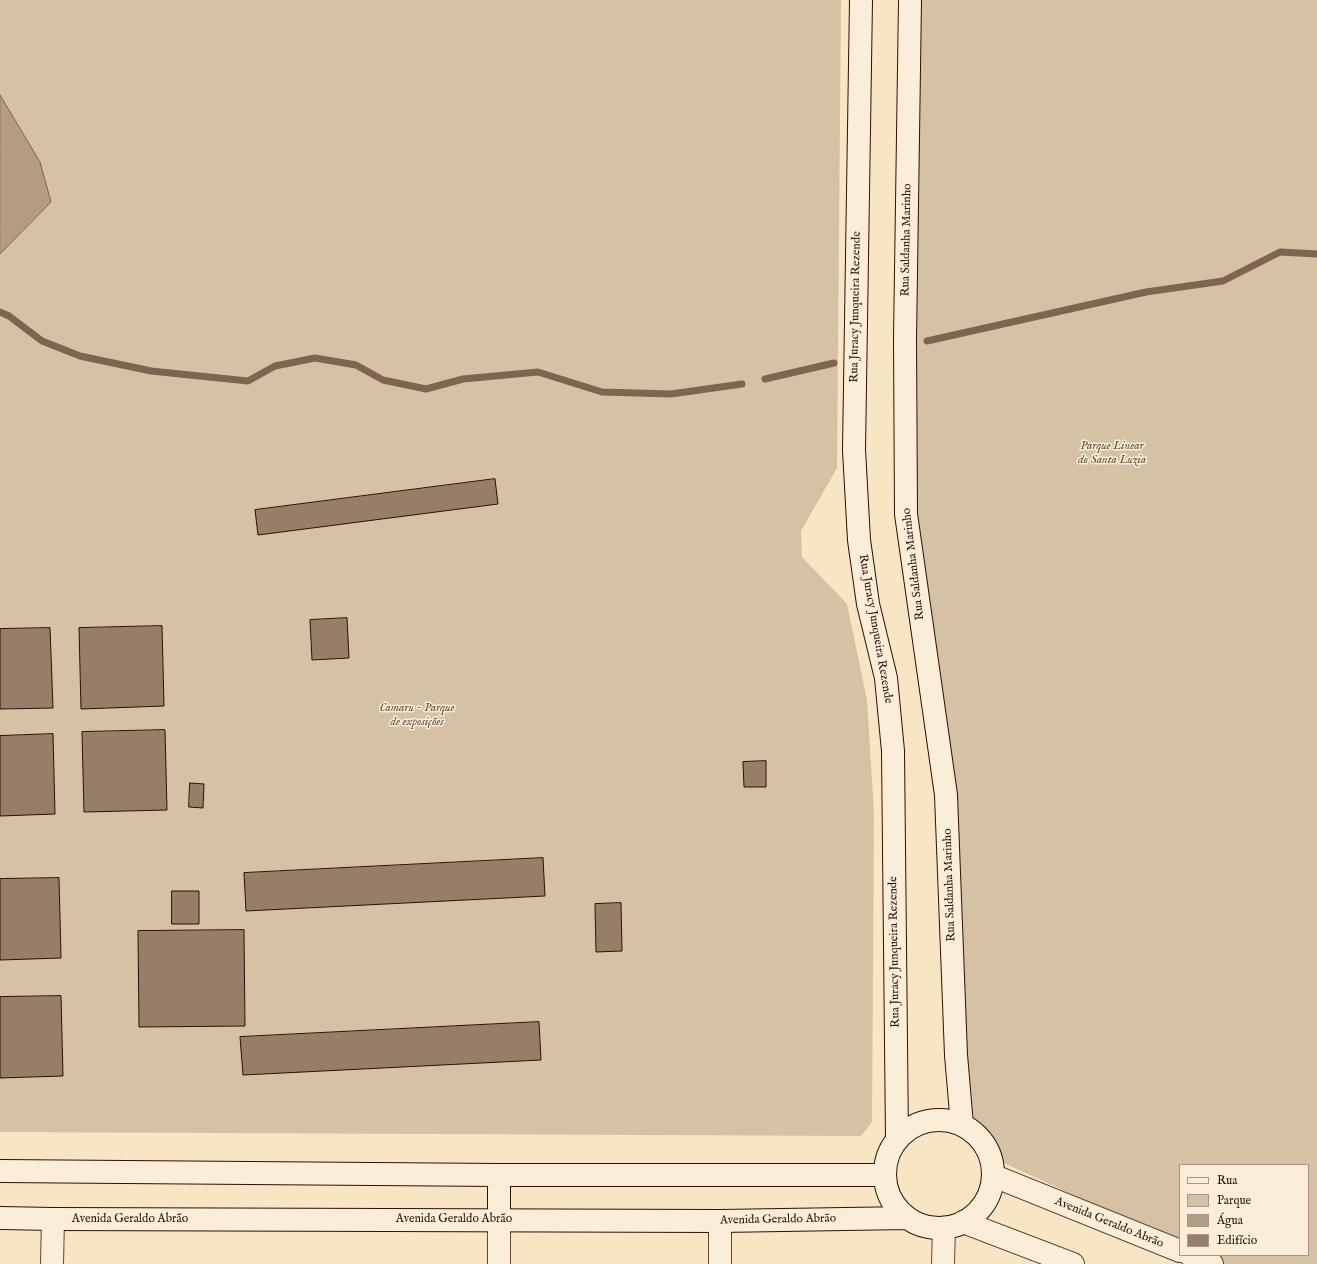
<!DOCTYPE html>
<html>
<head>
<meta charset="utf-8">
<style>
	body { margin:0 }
	#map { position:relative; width:1317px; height:1264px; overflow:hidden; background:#f7e5c4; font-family:"IM FELL English",serif }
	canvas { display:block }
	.legend { position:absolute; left:1179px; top:1164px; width:130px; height:92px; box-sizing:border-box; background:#faeed9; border:1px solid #a89585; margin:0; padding:5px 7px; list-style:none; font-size:12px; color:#2d1006 }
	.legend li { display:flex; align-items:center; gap:8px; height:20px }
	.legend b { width:20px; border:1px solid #a89585 }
</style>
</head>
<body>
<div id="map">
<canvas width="1317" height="1264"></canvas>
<ul class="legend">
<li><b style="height:5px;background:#faeed9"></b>Rua</li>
<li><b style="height:11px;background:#d5c1a4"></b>Parque</li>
<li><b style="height:11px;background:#b29d83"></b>Água</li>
<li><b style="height:11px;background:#967f69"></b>Edifício</li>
</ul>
</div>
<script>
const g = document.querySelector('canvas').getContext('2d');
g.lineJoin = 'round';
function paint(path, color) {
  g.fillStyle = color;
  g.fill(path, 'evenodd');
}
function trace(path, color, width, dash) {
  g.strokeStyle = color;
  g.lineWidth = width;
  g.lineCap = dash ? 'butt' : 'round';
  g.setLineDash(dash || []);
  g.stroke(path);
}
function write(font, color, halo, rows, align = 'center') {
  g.font = font + ' "IM FELL English",serif';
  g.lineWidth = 3;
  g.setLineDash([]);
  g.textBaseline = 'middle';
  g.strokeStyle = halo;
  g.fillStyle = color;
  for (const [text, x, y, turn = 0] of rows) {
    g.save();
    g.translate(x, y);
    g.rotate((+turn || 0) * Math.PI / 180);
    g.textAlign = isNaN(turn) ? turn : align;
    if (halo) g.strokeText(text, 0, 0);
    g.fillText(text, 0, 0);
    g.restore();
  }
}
paint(new Path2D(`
	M0 0H841L837 468 801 531 802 557 847 604 867 700 874 813 872 1122 861 1136 0 1132Z
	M910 0H1317V1264H1224L1204 1255H1308V1165H1180V1244L1004 1163 970 1120 914 576Z`), '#d5c1a4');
const water = new Path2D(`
	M0 95 40 162 51 202 0 254Z`);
paint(water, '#b29d83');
trace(water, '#7d6551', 1);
trace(new Path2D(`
	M0 312 9 316 42 341 80 356 151 371 248 381 275 366 315 358 356 365 383 380 426 389 463 379 538 372 602 392 671 394 742 384
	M927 341 1146 292 1223 281 1280 252 1317 254
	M765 379 834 363`), '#7d6551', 7);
const building = new Path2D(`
	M495 479 498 504 258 535 255 510Z
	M347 618 349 658 312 660 310 620Z
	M162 626 164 706 81 709 79 628Z
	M50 628 53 708 0 709V629Z
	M165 730 167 810 84 812 82 732Z
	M53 734 55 814 0 816V736Z
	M766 761V787H744L743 762Z
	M190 783 204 784 203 808 189 807Z
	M543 858 545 896 246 911 244 873Z
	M59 878 61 958 0 960V879Z
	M172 891H199V924H172Z
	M621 903 622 951 596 952 595 904Z
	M244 930 245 1026 139 1027 138 931Z
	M61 996 63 1076 0 1078V997Z
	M539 1022 541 1060 243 1075 240 1037Z`);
paint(building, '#967f69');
trace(building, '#2d1006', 1);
const minor = new Path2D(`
	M52 1264 53 1219
	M720 1264V1221`);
const tertiary = new Path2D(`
	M994 1176 1180 1251
	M963 1222 1073 1264
	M1190 1255 1212 1264
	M499 1264V1220
	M943 1264 944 1228`);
const secondary = new Path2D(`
	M861 0 854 450 859 540 868 604 886 678 893 751 897 1139
	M910 0 905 339 906 514 946 795 956 1055 962 1125
	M885 1174a54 54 0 1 1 108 0a54 54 0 1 1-108 0Z
	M0 1171 499 1175H885
	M499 1175V1220
	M0 1218 53 1219 720 1221 908 1218`);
trace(minor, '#604536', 24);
trace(tertiary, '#604536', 24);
trace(secondary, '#2d1006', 24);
trace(minor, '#faeed9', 22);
trace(tertiary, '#faeed9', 22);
trace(secondary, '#faeed9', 22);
write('12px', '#2d1006', '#faeed9', [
	["Rua Saldanha Marinho",907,240,-89],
	["Rua Juracy Junqueira Rezende",856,307,-89],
	["Rua Saldanha Marinho",914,564,-97],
	["Rua Juracy Junqueira Rezende",875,629,80],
	["Rua Saldanha Marinho",950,885,-92],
	["Rua Juracy Junqueira Rezende",895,952,-91],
	["Avenida Geraldo Abrão",130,1220],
	["Avenida Geraldo Abrão",454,1220],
	["Avenida Geraldo Abrão",778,1220,-1],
	["Avenida Geraldo Abrão",1109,1223,22]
]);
write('italic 12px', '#684e3d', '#faeed9', [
	["Parque Linear",1112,447],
	["do Santa Luzia",1112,461],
	["Camaru - Parque",417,709],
	["de exposições",417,723]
]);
</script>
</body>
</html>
